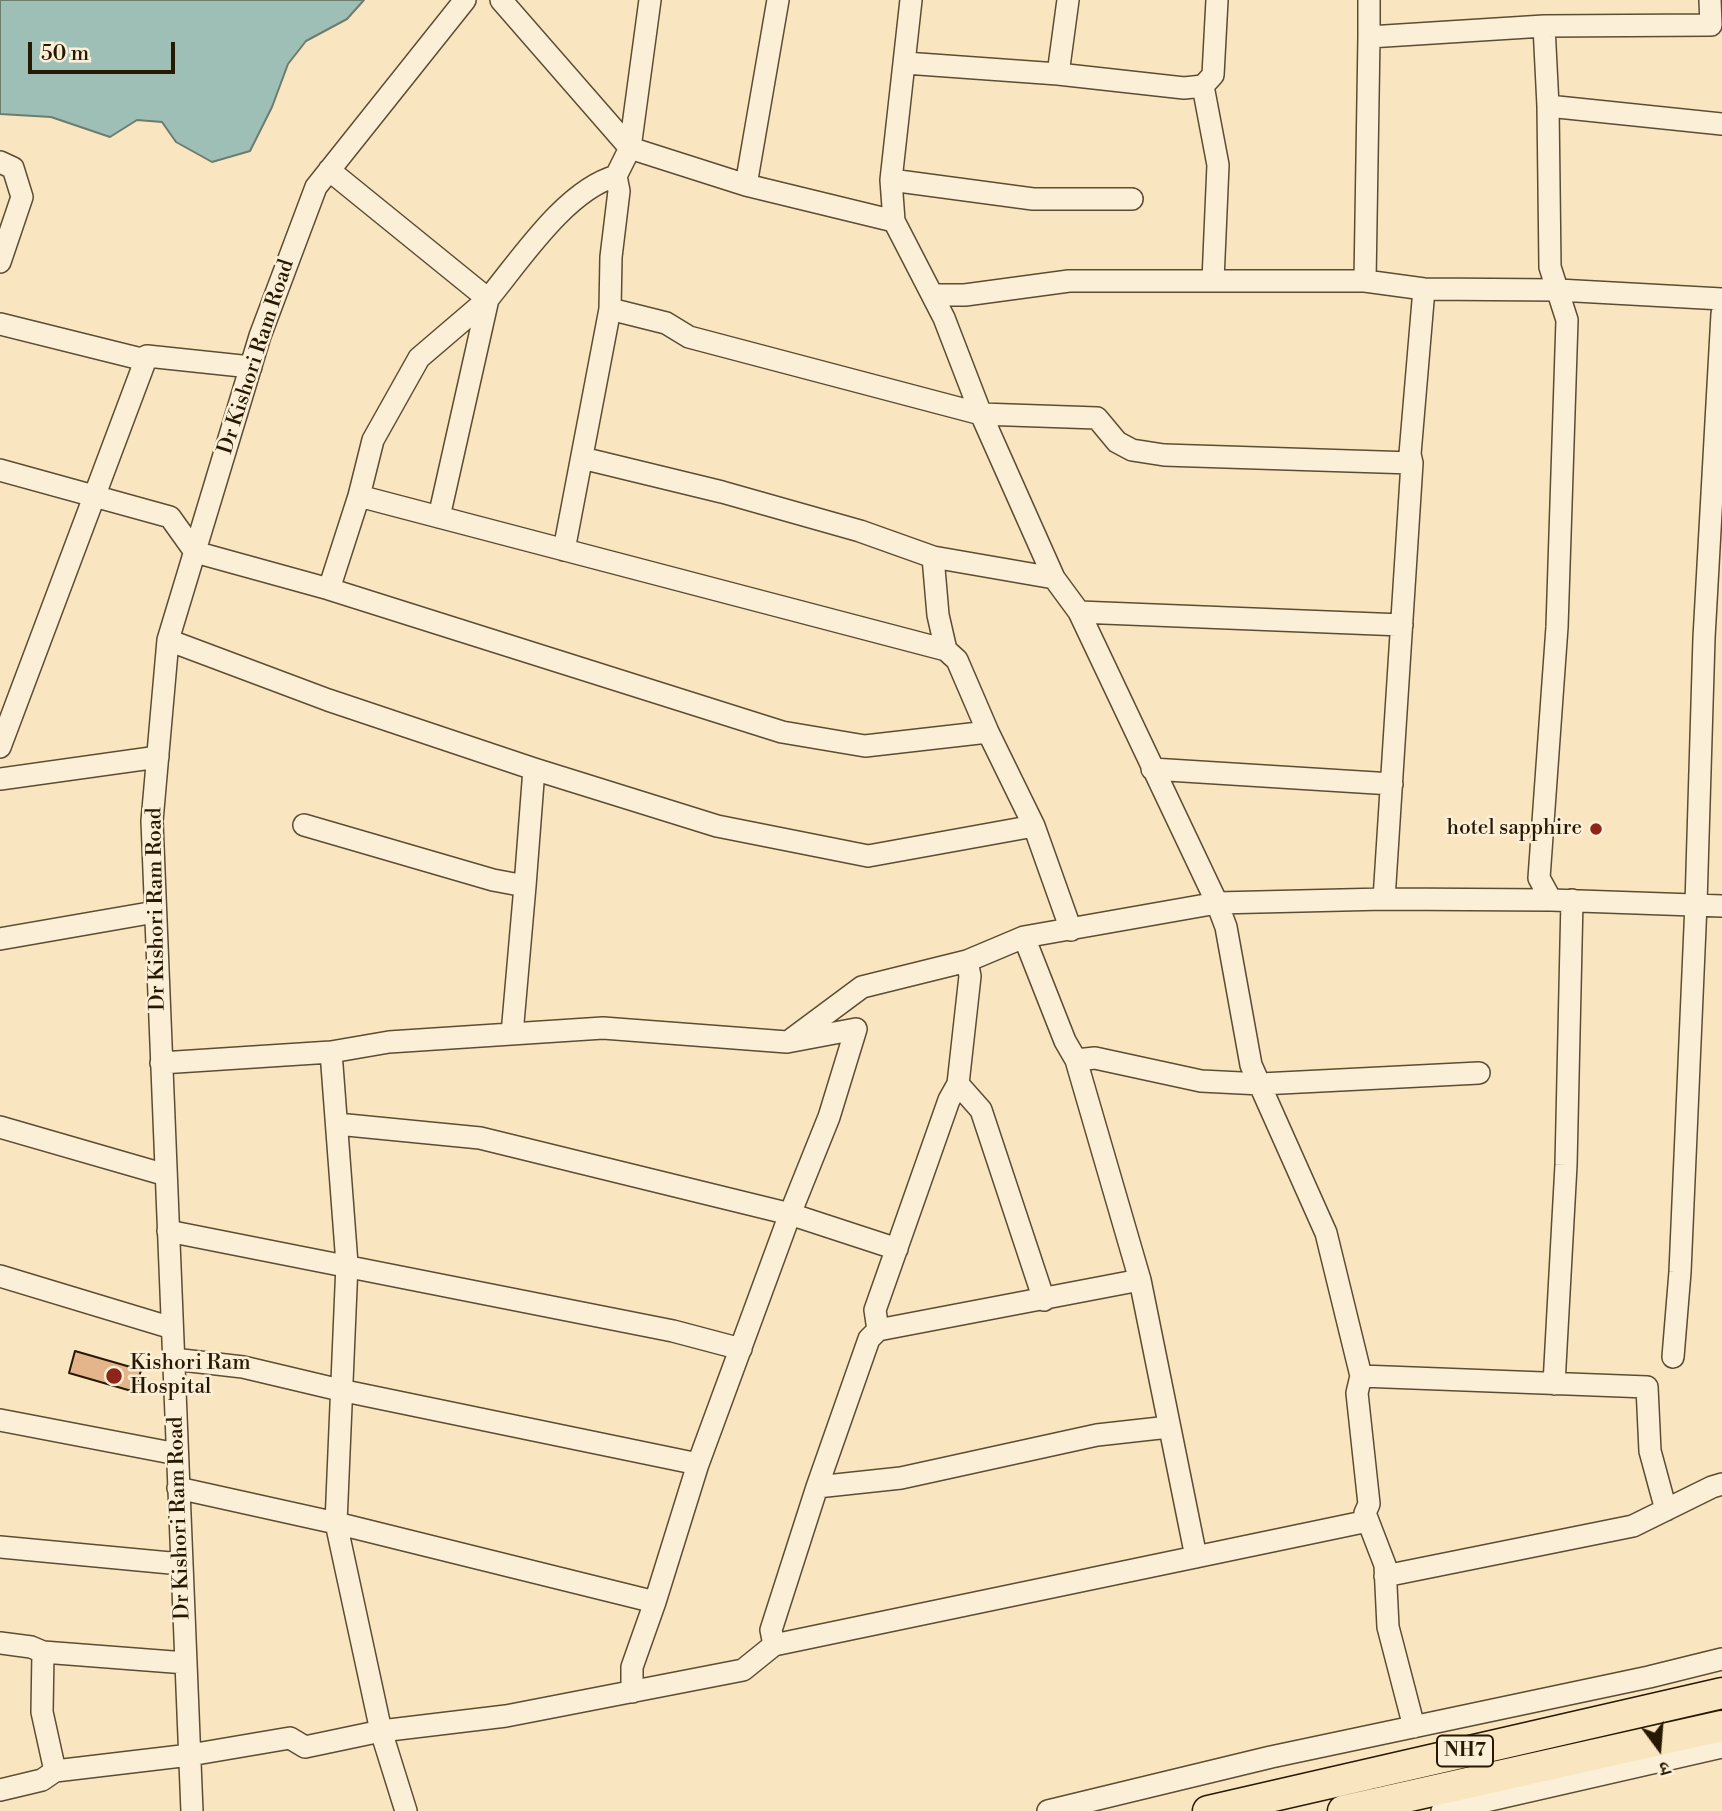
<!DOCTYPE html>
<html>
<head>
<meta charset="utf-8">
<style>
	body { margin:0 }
	#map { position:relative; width:1722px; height:1811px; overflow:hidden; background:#f9e6c1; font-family:"Libre Bodoni","Noto Serif Devanagari",serif }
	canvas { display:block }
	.north { position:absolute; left:1624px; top:1713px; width:70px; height:70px; -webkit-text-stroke:5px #fbefd7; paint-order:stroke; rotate:164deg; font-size:19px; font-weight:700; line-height:28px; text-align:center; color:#271802 }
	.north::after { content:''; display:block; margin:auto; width:24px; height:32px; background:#271802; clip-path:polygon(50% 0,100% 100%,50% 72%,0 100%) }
	.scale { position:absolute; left:28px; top:42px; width:147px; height:32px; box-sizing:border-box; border:4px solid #271802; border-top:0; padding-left:9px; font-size:21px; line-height:24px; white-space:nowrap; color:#271802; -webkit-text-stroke:5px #fbefd7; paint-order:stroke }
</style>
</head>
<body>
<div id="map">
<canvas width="1722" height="1811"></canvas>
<div class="north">उ</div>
<div class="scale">50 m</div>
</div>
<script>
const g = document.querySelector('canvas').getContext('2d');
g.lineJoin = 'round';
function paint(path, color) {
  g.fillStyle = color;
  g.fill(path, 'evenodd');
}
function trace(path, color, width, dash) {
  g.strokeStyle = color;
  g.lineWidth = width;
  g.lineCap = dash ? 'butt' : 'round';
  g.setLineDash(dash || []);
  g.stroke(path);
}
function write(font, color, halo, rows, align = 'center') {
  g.font = font + ' "Libre Bodoni",serif';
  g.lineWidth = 5;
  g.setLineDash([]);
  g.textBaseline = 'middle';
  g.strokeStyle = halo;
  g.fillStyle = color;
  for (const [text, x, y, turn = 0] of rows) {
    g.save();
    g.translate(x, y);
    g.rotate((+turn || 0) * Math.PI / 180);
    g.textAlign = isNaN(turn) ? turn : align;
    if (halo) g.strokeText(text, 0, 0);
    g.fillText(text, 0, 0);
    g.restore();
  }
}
const water = new Path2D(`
	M0 0H364L347 19 306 41 288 64 272 107 250 151 212 162 176 142 162 122 137 120 110 137 51 117 0 114Z`);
paint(water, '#9ebfb6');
trace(water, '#6e7c6e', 2);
const building = new Path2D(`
	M75 1351 141 1370 135 1392 69 1373Z`);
paint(building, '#e4b48a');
trace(building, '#271802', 2);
const minor = new Path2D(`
	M501 0 630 148 746 185 778 0
	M650 0 630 148 616 176 619 191 611 257 610 309 666 323 689 337 981 414 1097 418 1117 442 1132 450 1164 455 1412 463
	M1544 26 1548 106 1550 267 1567 320 1557 627 1539 878 1551 900
	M1369 37V0
	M905 63 1058 74 1184 88 1203 86 1213 75 1217 0
	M1058 74 1068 0
	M1203 86 1218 165 1213 280
	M1548 106 1722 124
	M0 162 13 168 22 197 0 262
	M329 170 488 299C521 259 566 190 616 176
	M891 180 911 0
	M746 185 894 221
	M1132 199H1033L891 180 894 221 944 318 981 414 1054 578 1079 612 1217 903 1226 927 1251 1065 1326 1233 1361 1376 1357 1393 1369 1504 1365 1513 1385 1565 1388 1627 1414 1727
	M1365 281 1369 37 1544 26 1711 25 1710 0
	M933 295H965L1069 281H1365L1424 289 1558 290 1722 299
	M0 324 141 359 147 356 251 367
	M582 458 722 492 860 531 933 557 1054 578
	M0 470 170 517 195 552 329 589 782 732 865 746 988 732
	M359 496 946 650 957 660 988 732 1034 826 1071 930
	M439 517 488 299
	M564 550 610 309
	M933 557 938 615 946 650
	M329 589 359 496 373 440 419 358 488 299
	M1079 612 1402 625
	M168 640 328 700 534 769 717 826 868 856 1034 826
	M0 747 147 356
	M1152 769 1392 784
	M0 779 158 757
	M304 825 493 880 525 886 534 769
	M1384 899 1412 463 1410 454 1424 289
	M1024 937 1065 1041 1076 1060 1140 1280 1196 1557
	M0 939 155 912
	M512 1034 525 886
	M792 1039 862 987 967 961 1024 937 1217 903 1384 899 1551 900 1722 906
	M331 1052 347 1264 336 1523 381 1731 406 1811
	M1076 1060 1095 1058 1201 1081 1261 1084 1479 1073
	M161 1063 331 1052 389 1042 603 1028 787 1042 856 1029 829 1117 790 1214 698 1464 655 1602
	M958 1084 981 1110 1044 1300
	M337 1124 480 1138 790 1214 897 1249
	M0 1127 166 1175
	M168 1231 673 1331 741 1349
	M0 1276 172 1328
	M878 1330 875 1310 949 1100 958 1084 970 976 967 961
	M1673 1357 1680 1272 1696 904 1704 638 1722 314
	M173 1359 243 1367 340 1390 698 1464
	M1361 1376 1647 1387 1650 1451 1666 1510
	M1554 1384 1566 1165 1572 900
	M0 1420 177 1454
	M817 1487 901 1478 1097 1435 1169 1427
	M178 1488 336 1523 655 1602 632 1667V1692
	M0 1547 181 1564
	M1385 1576 1633 1526 1712 1487 1722 1484
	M0 1643 31 1647 43 1652 186 1663
	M774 1645 771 1630 817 1487 869 1339 878 1330 1140 1280
	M43 1652 42 1712 55 1771
	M0 1790 42 1780 55 1771 190 1755 290 1738 305 1747 381 1731 506 1716 743 1670 774 1645 1368 1521
	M192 1811 152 821 168 640 260 336 316 187 465 0
	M1048 1811 1271 1757 1649 1677 1722 1659
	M1442 1811 1722 1747`);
const highway = new Path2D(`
	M1208 1811 1722 1693
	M1343 1811 1722 1726`);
trace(minor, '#5c4c32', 24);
trace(highway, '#271802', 33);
trace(minor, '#fbefd7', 21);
trace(highway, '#f9e6c1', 30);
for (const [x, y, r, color] of [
	[1596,829,7,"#8f2418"],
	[114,1376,9,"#8f2418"]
]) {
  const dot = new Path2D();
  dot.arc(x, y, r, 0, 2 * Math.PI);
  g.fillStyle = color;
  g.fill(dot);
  trace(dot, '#fbefd7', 2.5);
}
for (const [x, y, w] of [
	[1465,1751,56]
]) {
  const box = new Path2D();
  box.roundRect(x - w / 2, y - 15.5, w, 31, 5);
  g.fillStyle = '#fbefd7';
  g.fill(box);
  trace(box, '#271802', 2);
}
write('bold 19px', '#271802', null, [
	["NH7",1465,1751]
]);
write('21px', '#271802', '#fbefd7', [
	["Dr Kishori Ram Road",257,357,-72],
	["Dr Kishori Ram Road",157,909,-91],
	["Dr Kishori Ram Road",180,1518,-92]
]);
write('21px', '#271802', '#fbefd7', [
	["hotel sapphire",1582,829],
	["Kishori Ram",130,1364,"left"],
	["Hospital",130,1388,"left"]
], 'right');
</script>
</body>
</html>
